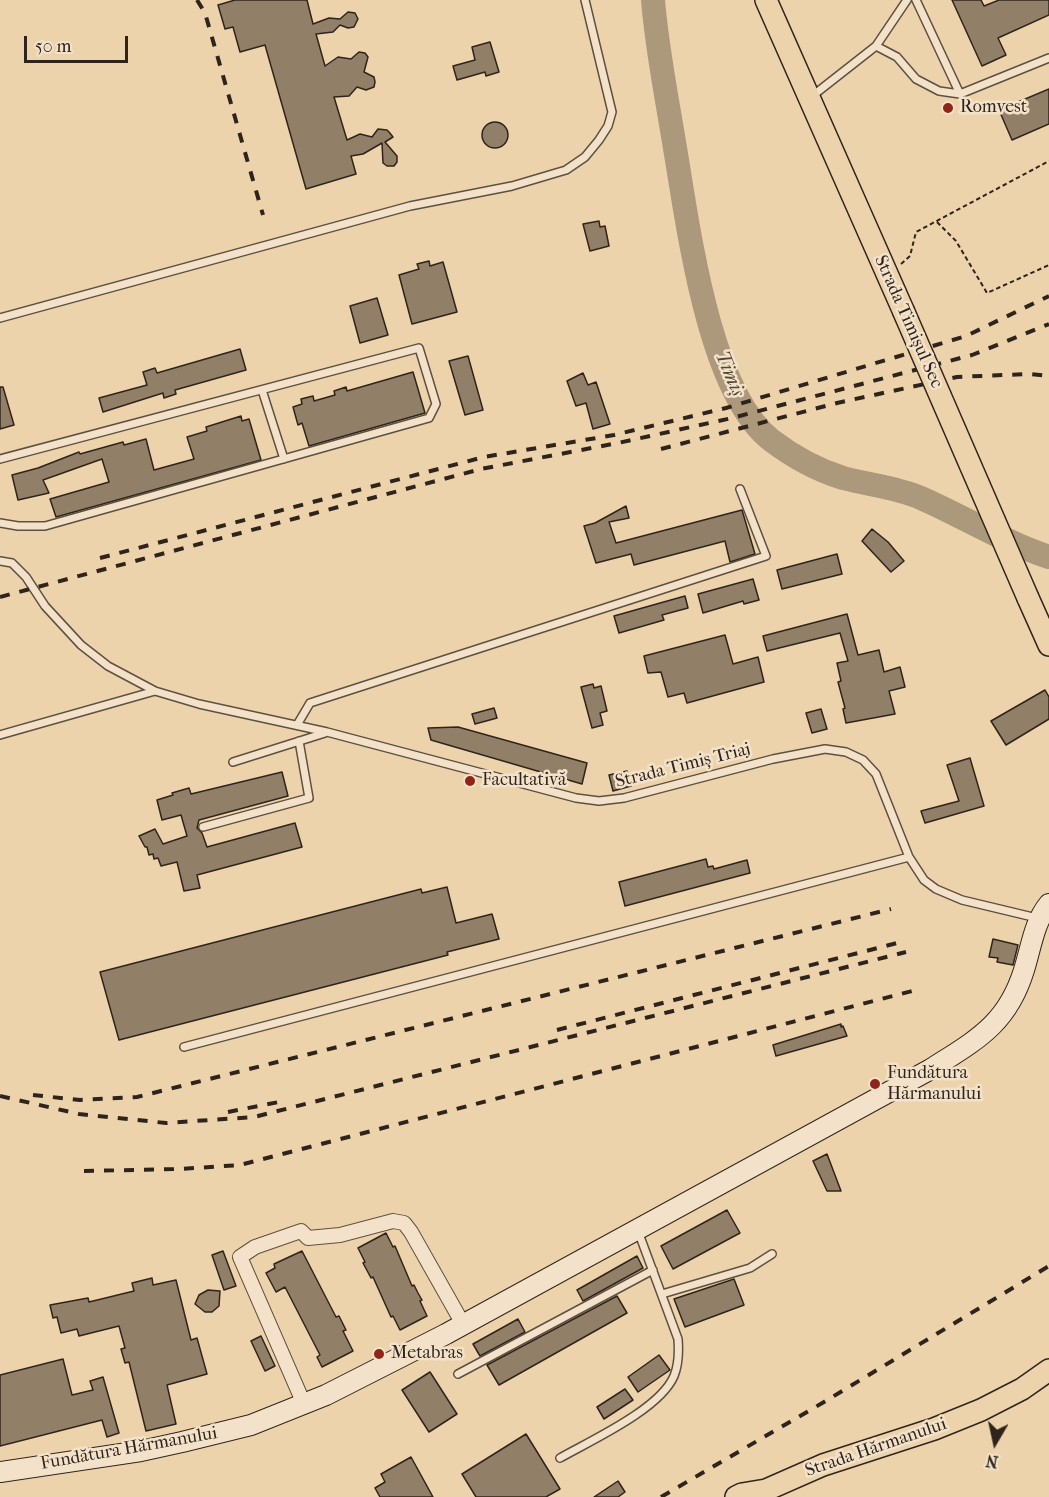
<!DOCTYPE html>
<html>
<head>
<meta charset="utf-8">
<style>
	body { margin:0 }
	#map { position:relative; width:1049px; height:1497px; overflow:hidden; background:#edd3ac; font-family:"IM FELL French Canon",serif }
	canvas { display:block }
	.north { position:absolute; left:965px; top:1413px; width:60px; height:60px; -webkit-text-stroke:4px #f3e2c9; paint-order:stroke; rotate:189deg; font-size:16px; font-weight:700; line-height:24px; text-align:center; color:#2f241c }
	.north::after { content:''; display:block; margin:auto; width:21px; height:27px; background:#2f241c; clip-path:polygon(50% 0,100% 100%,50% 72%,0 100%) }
	.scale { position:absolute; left:24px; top:36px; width:104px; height:27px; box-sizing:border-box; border:3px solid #2f241c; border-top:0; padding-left:8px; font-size:18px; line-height:21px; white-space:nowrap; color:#2f241c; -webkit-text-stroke:4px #f3e2c9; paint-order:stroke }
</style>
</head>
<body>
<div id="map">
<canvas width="1049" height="1497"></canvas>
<div class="north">N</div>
<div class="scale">50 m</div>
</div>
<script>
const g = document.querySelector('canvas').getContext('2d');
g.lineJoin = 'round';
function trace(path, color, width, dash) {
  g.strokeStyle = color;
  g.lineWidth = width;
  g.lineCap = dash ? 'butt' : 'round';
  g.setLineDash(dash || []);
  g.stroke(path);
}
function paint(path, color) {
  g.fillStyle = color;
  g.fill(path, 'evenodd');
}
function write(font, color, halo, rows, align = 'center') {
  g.font = font + ' "IM FELL French Canon",serif';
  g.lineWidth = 5;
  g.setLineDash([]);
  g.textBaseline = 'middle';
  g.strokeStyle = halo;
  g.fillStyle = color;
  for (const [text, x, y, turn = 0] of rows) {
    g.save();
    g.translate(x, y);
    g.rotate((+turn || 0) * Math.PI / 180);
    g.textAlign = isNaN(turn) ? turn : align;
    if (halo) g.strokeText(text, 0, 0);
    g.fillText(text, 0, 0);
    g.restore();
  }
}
trace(new Path2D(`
	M653 0C657 50 667 98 675 148 688 224 708 391 771 440 792 456 817 470 843 478 869 485 896 487 921 498 964 517 1004 542 1049 557`), '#ac987b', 24);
const building = new Path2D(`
	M235 0H307L313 24 329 18 340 19 348 12 355 13 358 19 354 27 348 28 340 25 333 32 316 34 325 66 338 57 351 59 359 52 365 53 368 57 364 72 374 77 375 82 374 87 366 90 357 87 349 96 334 97 347 140 360 134 372 137 378 129 387 130 389 132 393 137 385 142 397 156V162L394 166H387L383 163 382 143 363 154 351 156 356 174 306 189 265 45 240 52 233 27 225 29 218 5Z
	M952 0H981L984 6 999 0H1049V15L998 38 1006 55 982 66Z
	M490 42 499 72 486 76 485 72 457 80 453 66 475 60 472 47Z
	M1049 89V124L1012 140 999 110Z
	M482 135a13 13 0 1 1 26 0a13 13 0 1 1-26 0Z
	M599 221 600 227 605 226 609 246 590 251 583 224Z
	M429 261 430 266 443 262 457 312 412 324 399 275 419 269 417 264Z
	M377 298 388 335 360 343 350 306Z
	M240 349 246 370 175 390 176 394 164 398 163 393 103 412 99 398 147 385 143 372 155 368 157 373Z
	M468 356 483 410 465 415 449 361Z
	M413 372 425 413 309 446 302 423 298 425 293 407 302 404 301 399 313 396 314 401 335 395 334 391 346 387 347 391Z
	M583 373 588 385 596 382 610 424 593 429 586 403 576 406 567 381Z
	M0 387H3L14 425 0 429Z
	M241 416 242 421 249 419 261 460 56 517 50 499 109 482 102 459 43 480 49 493 18 500 12 475 38 468 79 452 80 454 123 442 124 445 146 439 154 470 194 459 187 437 207 431 206 427Z
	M626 506 629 518 609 522 616 543 742 510 755 554 730 562 725 541 634 565 631 554 596 563 584 526 595 523Z
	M872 529 888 542 904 561 891 572 862 541Z
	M837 554 842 574 782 589 777 570Z
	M753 579 759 600 744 604 743 601 703 613 698 594Z
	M685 596 688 608 662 615 664 620 619 633 614 616Z
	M847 614 858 655 879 650 884 672 900 667 905 687 889 691 895 714 846 723 843 709 845 708 838 682 841 681 837 663 848 661 840 633 767 651 763 636Z
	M725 635 733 664 758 657 764 682 687 703 684 693 668 697 661 672 648 673 644 656Z
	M593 684 594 688 601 686 607 711 600 713 603 725 592 728 581 687Z
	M1045 690 1049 697V719L1006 745 991 721Z
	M494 708 497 718 475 724 472 714Z
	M821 709 827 729 812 733 806 713Z
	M458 727 587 763 582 784 431 740 428 728Z
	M970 758 984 806 925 823 921 811 959 801 947 765Z
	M627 771 631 786 613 791 609 775Z
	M282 772 288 796 199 820 197 828 202 833 207 847 295 823 302 847 197 875 200 888 184 891 177 862 161 866 158 858 154 859 153 854 149 855 147 847H145L139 836 155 829 163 844 187 836 181 815 162 820 157 800 173 795 172 793 189 788 191 794Z
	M706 859 708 867 713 866 714 869 747 860 750 873 625 906 619 882Z
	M447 887 456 923 492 914 499 939 447 952 448 955 119 1040 100 972 421 889 422 893Z
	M993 939 1018 945 1013 965 997 962 998 958 989 957Z
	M841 1024V1027L843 1026 847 1036 776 1056 773 1045Z
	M827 1154 841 1191H827L813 1161Z
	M727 1210 740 1233 673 1269 661 1246Z
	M386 1233 393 1247 395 1246 412 1286 414 1285 418 1293 422 1300 420 1301 427 1316 400 1330 393 1316 391 1317 373 1277 371 1278 363 1263 365 1262 358 1248Z
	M223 1251 236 1286 224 1290 212 1255Z
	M302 1251 336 1317 339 1316 346 1330 343 1331 353 1351 322 1367 317 1357 320 1355 285 1287 276 1292 266 1273 275 1268 274 1264Z
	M637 1256 643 1268 583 1301 577 1290Z
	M152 1278 153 1285 176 1280 191 1340 197 1338 207 1374 167 1385 176 1424 146 1431 129 1362 125 1363 121 1349 125 1348 119 1326 79 1336 77 1329 61 1333 57 1317 53 1318 50 1305 88 1298 89 1302 134 1291 132 1283Z
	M734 1279 744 1305 685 1327 674 1299Z
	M208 1290 220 1291 219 1306 212 1312H205L195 1304 199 1295Z
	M617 1296 627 1313 499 1385 487 1365Z
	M518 1319 525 1332 480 1356 473 1344Z
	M261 1336 275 1366 265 1371 251 1341Z
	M659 1355 670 1370 638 1392 628 1377Z
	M63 1359 72 1395 93 1390 90 1381 103 1377 119 1433 107 1437 102 1420 0 1446V1375Z
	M430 1372 457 1414 429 1432 402 1390Z
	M625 1389 633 1400 604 1419 597 1407Z
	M526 1434 560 1489 546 1497H476L462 1474Z
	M411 1457 433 1497H380L375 1488 385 1482 381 1474Z
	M618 1481 625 1492 618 1497H594Z`);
paint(building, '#927f67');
trace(building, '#2f241c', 1.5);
const service = new Path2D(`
	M916 0 960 94
	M876 46 897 57 916 79 939 91 960 94 1049 58
	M811 97 876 46 907 0
	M0 318 410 206 512 186 566 170 585 157 599 140 608 126 612 112 585 0
	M262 390 284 459
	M0 459 419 348 436 404 429 418 45 526H18L0 523
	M0 561 12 563 26 577 45 606 81 645 108 666 155 691 199 704 327 732 576 798 599 801 624 798 773 759 825 749 846 752 863 760 876 774 909 857 924 880 936 889 962 900 1037 918
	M297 725 310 703 766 556 740 489
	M0 735 155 691
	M233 762 325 733
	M203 827 309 798 299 741
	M184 1047 909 857
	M662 1294 750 1268 772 1254
	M458 1374 653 1270
	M560 1458C592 1440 660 1409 674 1376 679 1364 679 1352 678 1339L638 1231`);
const minor = new Path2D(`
	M304 1404 240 1257 255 1247 301 1231 308 1238 340 1235 393 1221 404 1223 411 1232 463 1324`);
const secondary = new Path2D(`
	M0 1472 141 1451 182 1442 251 1425 326 1395 446 1334 931 1069C976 1040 1007 1025 1024 970 1031 948 1034 922 1049 904`);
const primary = new Path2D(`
	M766 0 903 310
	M1028 598 1049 645
	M736 1497 742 1494 766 1490 823 1465 934 1429 981 1410 1022 1389 1049 1370`);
trace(service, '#5e5040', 10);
trace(minor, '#5e5040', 16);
trace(secondary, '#2f241c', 22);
trace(primary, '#2f241c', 24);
trace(new Path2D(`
	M937 222 956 241 987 293 1049 265
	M901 264 910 256 916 232 1049 161`), '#2f241c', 2, [4.5, 3]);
trace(service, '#f3e2c9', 7);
trace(minor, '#f3e2c9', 14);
trace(secondary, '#f3e2c9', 20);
trace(primary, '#edd3ac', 21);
trace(new Path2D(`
	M197 0 205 13 263 215
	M661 449 837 403 957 377 1029 374 1049 376
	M100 558 484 457 614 435 726 408 966 336 1049 296
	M0 597 481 469 618 443 732 418 972 355 1049 324
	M557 1030 905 941
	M33 1095 80 1100 137 1097 891 909
	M0 1096 79 1114 166 1123 254 1117 906 952
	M228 1112 284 1101
	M84 1171 180 1169 240 1165 912 991
	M661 1497 824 1402 1049 1266`), '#2f241c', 4, [10, 10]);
const primaryBridge = new Path2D(`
	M903 310 1028 598`);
trace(primaryBridge, '#2f241c', 24, []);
trace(primaryBridge, '#edd3ac', 21);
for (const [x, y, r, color] of [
	[948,108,6,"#8f2418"],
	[470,781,6,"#8f2418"],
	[875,1084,6,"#8f2418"],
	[379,1354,6,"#8f2418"]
]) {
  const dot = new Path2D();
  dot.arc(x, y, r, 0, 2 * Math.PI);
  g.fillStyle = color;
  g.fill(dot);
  trace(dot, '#f3e2c9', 2);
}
write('18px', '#2f241c', '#f3e2c9', [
	["Romvest",960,108],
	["Facultativă",482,781],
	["Fundătura",887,1074],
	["Hărmanului",887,1095],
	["Metabras",391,1354]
], 'left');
write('18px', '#2f241c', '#f3e2c9', [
	["Strada Timișul Sec",908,322,66],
	["Strada Timiș Triaj",683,766,-14],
	["Strada Hărmanului",876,1448,-19],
	["Fundătura Hărmanului",129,1449,-10]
]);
write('italic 20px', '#544738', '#f3e2c9', [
	["Timiș",729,374,67]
]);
</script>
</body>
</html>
